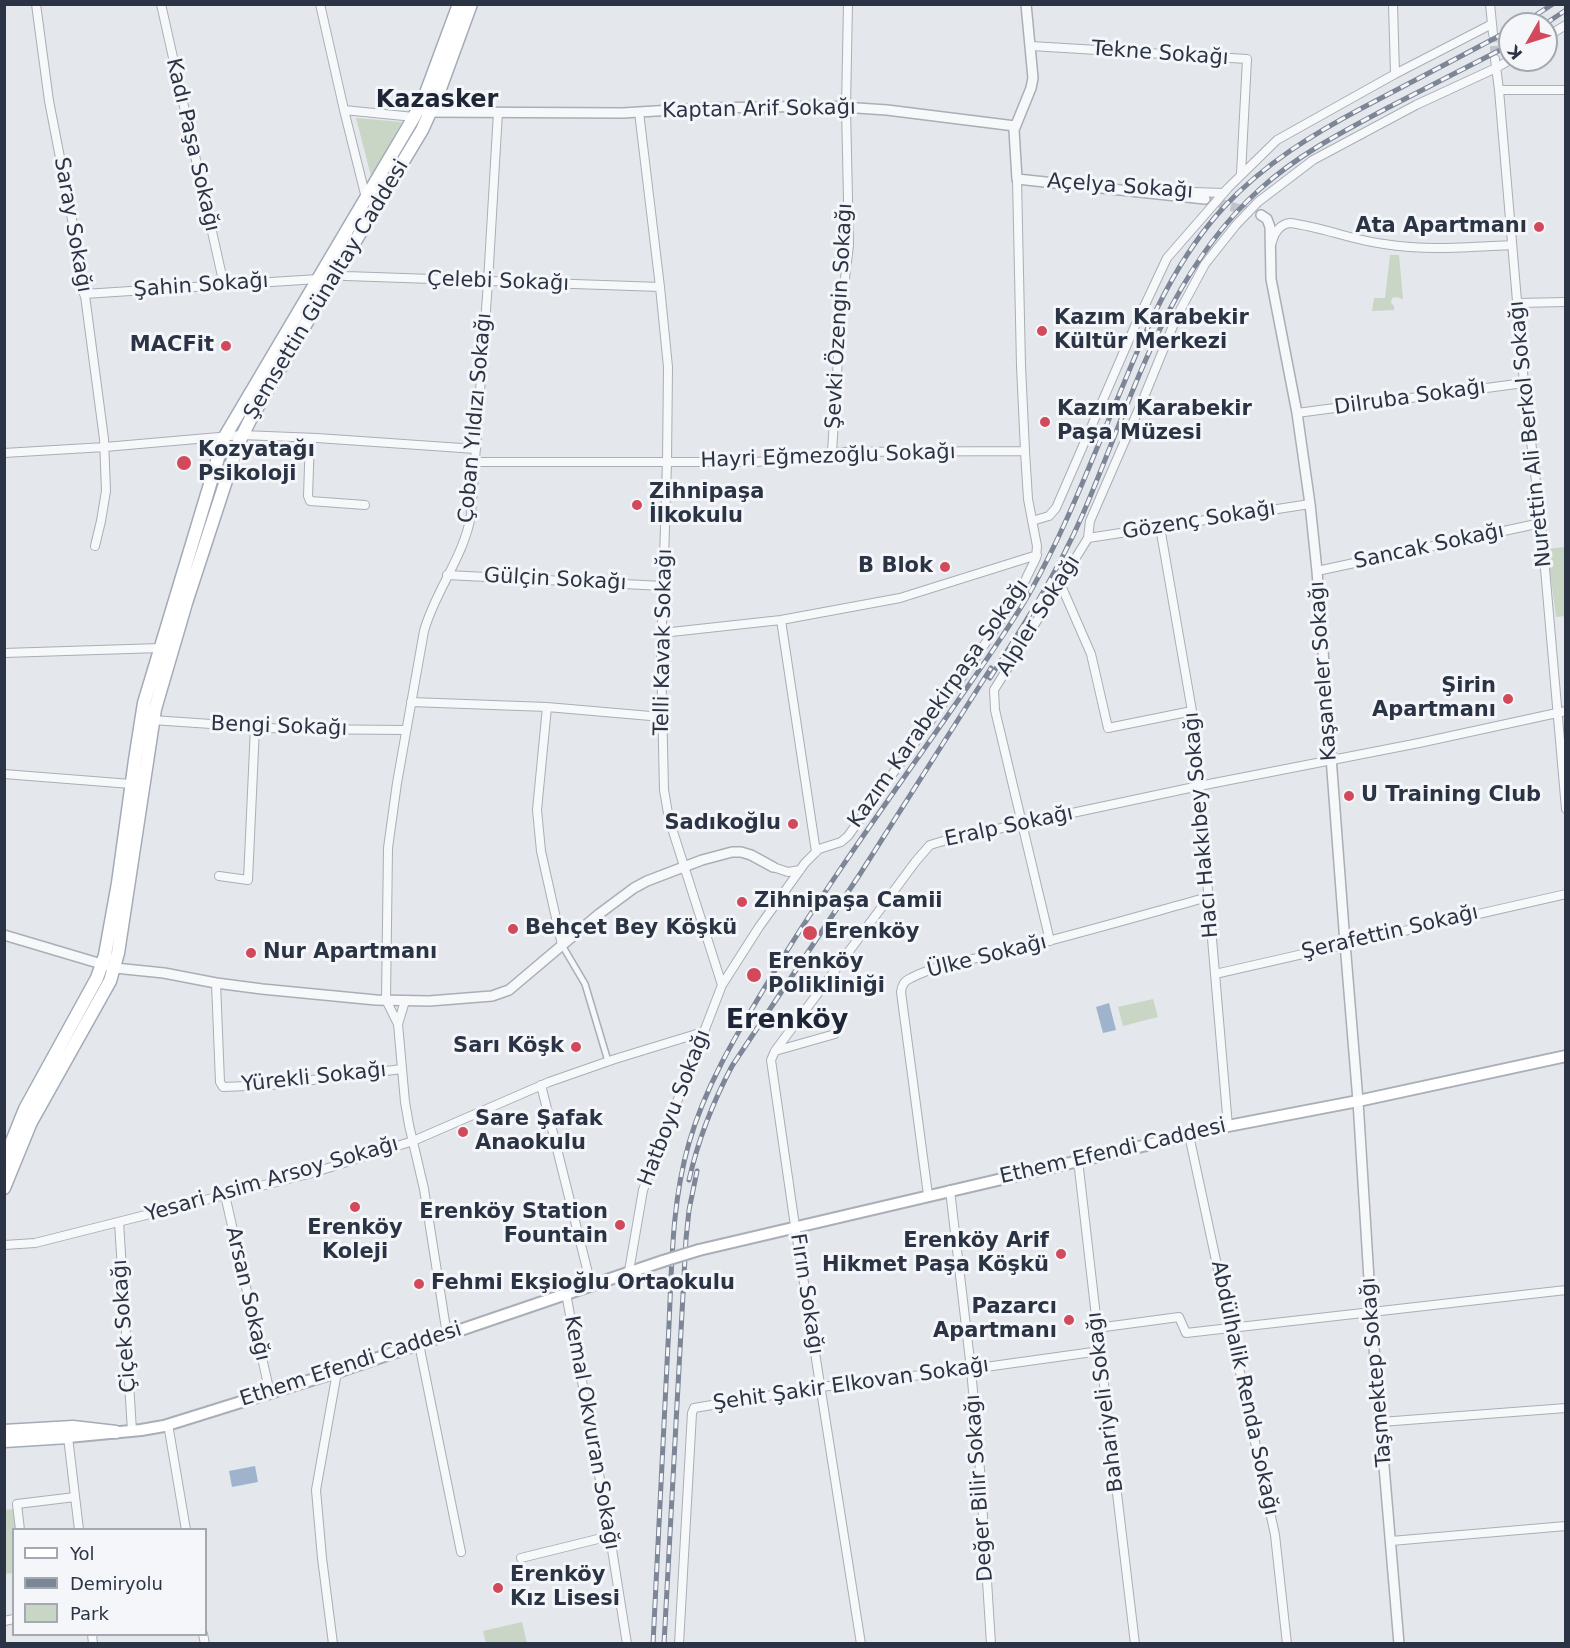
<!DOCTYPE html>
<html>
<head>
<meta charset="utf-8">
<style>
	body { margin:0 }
	#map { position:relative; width:1570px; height:1648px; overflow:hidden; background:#e4e7ec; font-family:"DejaVu Sans",sans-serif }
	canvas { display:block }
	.frame { position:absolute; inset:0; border:6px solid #2b3445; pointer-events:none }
	.legend { position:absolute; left:12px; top:1528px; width:195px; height:108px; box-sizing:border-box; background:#f4f6f9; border:2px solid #a4a8b1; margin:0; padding:8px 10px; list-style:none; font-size:18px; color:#2b3445 }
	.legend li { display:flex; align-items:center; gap:12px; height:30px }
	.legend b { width:30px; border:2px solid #a4a8b1 }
	.north { position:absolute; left:1498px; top:12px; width:60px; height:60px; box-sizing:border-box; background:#f4f6f9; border:2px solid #a4a8b1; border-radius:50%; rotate:231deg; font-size:16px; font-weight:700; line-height:24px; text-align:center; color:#2b3445 }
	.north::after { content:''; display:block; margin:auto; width:21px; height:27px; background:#d1495b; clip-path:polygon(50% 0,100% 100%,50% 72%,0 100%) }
</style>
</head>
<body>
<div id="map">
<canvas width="1570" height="1648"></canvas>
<div class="frame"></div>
<ul class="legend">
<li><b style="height:8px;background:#fff"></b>Yol</li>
<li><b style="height:8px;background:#7d8696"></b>Demiryolu</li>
<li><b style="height:16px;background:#c9d6c5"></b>Park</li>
</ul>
<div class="north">K</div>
</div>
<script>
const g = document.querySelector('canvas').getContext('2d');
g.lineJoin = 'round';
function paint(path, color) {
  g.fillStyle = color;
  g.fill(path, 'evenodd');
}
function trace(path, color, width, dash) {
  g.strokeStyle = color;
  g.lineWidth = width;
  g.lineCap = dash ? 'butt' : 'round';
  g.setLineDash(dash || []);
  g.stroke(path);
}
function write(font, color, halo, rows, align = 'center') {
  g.font = font + ' "DejaVu Sans",sans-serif';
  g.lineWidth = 6;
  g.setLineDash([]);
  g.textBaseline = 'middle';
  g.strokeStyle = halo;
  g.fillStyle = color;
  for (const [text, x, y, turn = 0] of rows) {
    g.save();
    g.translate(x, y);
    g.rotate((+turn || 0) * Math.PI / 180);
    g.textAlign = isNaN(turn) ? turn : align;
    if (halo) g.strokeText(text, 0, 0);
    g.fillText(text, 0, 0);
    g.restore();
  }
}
paint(new Path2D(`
	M356 118 402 122 371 176Z
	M1390 255H1399L1403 299 1396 297 1392 298 1391 303 1394 306V310L1372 311 1374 298H1385Z
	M1565 547V616L1556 617 1547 549Z
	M1153 999 1158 1017 1123 1026 1118 1007Z
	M16 1509 18 1529 14 1530 13 1573 5 1574 4 1510Z
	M522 1622 527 1643H486L483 1631Z`), '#c9d6c5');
paint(new Path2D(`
	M1109 1003 1116 1030 1103 1033 1096 1007Z
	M255 1466 258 1482 232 1487 229 1471Z`), '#9fb4cc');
trace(new Path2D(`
	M1493 34 1495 59`), '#bfc3cb', 8, [8, 4]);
trace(new Path2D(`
	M1205 199 1261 215`), '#bfc3cb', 9, [9, 4.5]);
const pedestrian = new Path2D(`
	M562 945 585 984 608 1061`);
const minor = new Path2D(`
	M36 4 49 101 72 219 84 288 104 439 106 491 101 521 95 546
	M161 4 224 285
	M320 4 344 110 366 198
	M1393 4 1395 74
	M1490 4 1493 34
	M1546 37 1566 25
	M1031 46 1247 59 1241 174
	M1495 59 1499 90 1524 383 1541 523 1566 809
	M1499 90H1566
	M344 110 414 117
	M639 112 660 287 668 367 667 462 661 656 664 790 669 819 722 985
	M1165 191 1223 193
	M1272 242C1274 233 1280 224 1290 223 1322 227 1352 240 1384 244 1427 251 1469 247 1512 245
	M332 274 346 276 660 287
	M84 294 318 279
	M1518 303 1566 302
	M1297 413 1524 383
	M310 438 308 496 310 501 365 505
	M832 452 841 311 849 245 846 107 848 4
	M4 453 105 447 242 435 317 438 476 449
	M475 462H755L808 458 832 452 1025 451
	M1032 521 1049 516 1056 508 1135 326 1167 258 1228 188 1277 140 1395 74 1492 24
	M1160 527 1192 711 1199 786 1228 1126
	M1088 538 1310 504
	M1317 571 1541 523
	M447 575 663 586
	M1060 583 1091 654 1108 728 1192 711
	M781 620 816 852
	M662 633 781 620 900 598 1037 555
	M4 653 160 648
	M411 702 547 707 662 717
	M547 707 537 810 541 851 562 945
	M152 720 285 729 406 730
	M4 774 131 784
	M773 867 788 872 800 870
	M219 876 248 880 255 727
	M1050 941 995 710 994 690 1088 538 1090 521 1144 397 1177 316 1205 264 1236 225 1258 202 1313 160 1416 105 1496 68 1510 60
	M1215 974 1566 894
	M216 983 220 1082 223 1087 271 1085 402 1069
	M405 1001 398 1024 405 1102 409 1125 424 1189 447 1335
	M398 1024 386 1000 388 848 397 783 424 631C435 591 464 557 471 515L488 282 498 112
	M775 1051 835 1034
	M541 1085 591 1285
	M1189 1135 1275 1535 1287 1644
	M1078 1160 1100 1351 1135 1644
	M950 1190 971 1369 980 1470 991 1644
	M225 1195 270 1393
	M928 1195 901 992C902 985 904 981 911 978 942 962 979 959 1013 950 1078 934 1143 915 1208 897
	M119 1222 132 1431
	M4 1245 35 1243 312 1173 344 1163 413 1141 549 1082 615 1059 703 1032
	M629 1271 643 1190 722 985 759 927 805 863 819 849 841 842 848 836 972 663 1018 595 1036 558 1037 546 1028 499 1025 451 1021 366 1017 179
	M566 1293 608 1524 627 1644
	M1097 1328 1179 1317 1186 1333 1566 1290
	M419 1344 461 1552
	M1381 1422 1566 1408
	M168 1424 186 1530
	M68 1437 79 1530
	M20 1530 17 1504 75 1497
	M1391 1541 1566 1526
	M521 1558 610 1536
	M4 1621 14 1619
	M92 1634 93 1644
	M203 1634 205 1644
	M333 1644 322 1558 316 1490 337 1372
	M679 1644 692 1413 694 1408 821 1387 971 1369 1100 1351
	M861 1644 795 1226 771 1060 775 1051 916 861 930 845 950 839 1199 786 1419 743 1566 711`);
const tertiary = new Path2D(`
	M1026 4 1033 78 1031 88 1014 130 1017 179 1205 199
	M425 112 623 113 704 108 827 106 887 110 1015 126
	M1261 215 1267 219 1270 227 1271 279 1297 413 1310 504 1317 571 1345 943 1358 1101 1371 1312 1399 1644
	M4 935 115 968 164 973 216 983 262 989 376 1000 429 1001 492 996 509 990 599 914 634 888 647 881 702 860 732 852H741L751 855 773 867`);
const secondary = new Path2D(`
	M699 1250 1228 1126 1358 1101 1566 1056
	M68 1437 141 1430 164 1426 337 1372 663 1261`);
const primary = new Path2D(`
	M4 1161 25 1109 97 978 105 955 118 883 135 760 144 703 224 438 414 117 426 93 459 4
	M4 1188 31 1122 110 981 118 953 155 709 186 603 238 444 250 420 315 308 422 130 437 97 471 4
	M4 1431 73 1427 116 1432
	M4 1441 68 1437`);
trace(pedestrian, '#a9aeb7', 8);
trace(minor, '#a9aeb7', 10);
trace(tertiary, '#a9aeb7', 12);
trace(secondary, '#a9aeb7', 14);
trace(primary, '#a3abb8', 15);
trace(pedestrian, '#f7f8fa', 5);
trace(minor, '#f7f8fa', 8);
trace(tertiary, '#f7f8fa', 9);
trace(secondary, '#fff', 10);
trace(primary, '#fff', 12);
const rail = new Path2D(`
	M1522 24 1553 4
	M1545 24 1566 10
	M990 678C1024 625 1057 573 1082 516 1131 403 1165 274 1260 189 1300 153 1346 130 1393 105 1432 85 1471 65 1510 45
	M689 1180C698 1140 713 1102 732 1066L860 874 991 668
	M653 1644C658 1544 663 1444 668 1344 672 1277 670 1208 689 1143 705 1087 735 1037 765 987 819 896 882 809 943 722 972 680 1003 638 1029 594 1067 527 1094 454 1124 383 1150 320 1177 258 1224 207 1264 164 1313 134 1364 107 1413 81 1462 56 1510 30
	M664 1644 686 1239 689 1210 697 1171`);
trace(rail, '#7d8696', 5);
trace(rail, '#f4f6f9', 3, [9]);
const secondaryBridge = new Path2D(`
	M663 1261 699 1250`);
trace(secondaryBridge, '#a9aeb7', 14, []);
trace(secondaryBridge, '#fff', 10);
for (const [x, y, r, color] of [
	[1539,227,6,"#d1495b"],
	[1042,331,6,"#d1495b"],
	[226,346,6,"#d1495b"],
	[1045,422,6,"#d1495b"],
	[184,463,8,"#d1495b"],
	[637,505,6,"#d1495b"],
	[945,567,6,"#d1495b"],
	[1508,699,6,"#d1495b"],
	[1349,796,6,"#d1495b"],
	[793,824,6,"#d1495b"],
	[742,902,6,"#d1495b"],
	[513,929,6,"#d1495b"],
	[810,933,8,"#d1495b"],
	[251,953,6,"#d1495b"],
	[754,975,8,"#d1495b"],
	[576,1047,6,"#d1495b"],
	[463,1132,6,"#d1495b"],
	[355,1207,6,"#d1495b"],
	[620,1225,6,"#d1495b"],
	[1061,1254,6,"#d1495b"],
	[419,1284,6,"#d1495b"],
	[1069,1320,6,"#d1495b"],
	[498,1588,6,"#d1495b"]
]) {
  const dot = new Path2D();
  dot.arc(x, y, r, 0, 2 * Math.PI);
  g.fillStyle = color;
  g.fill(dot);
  trace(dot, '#f4f6f9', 2);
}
write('21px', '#2b3445', '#f4f6f9', [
	["Tekne Sokağı",1160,54,4],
	["Kaptan Arif Sokağı",759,110,-1],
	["Kadı Paşa Sokağı",192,145,77],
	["Açelya Sokağı",1120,187,4],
	["Saray Sokağı",72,225,80],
	["Çelebi Sokağı",498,282,2],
	["Şahin Sokağı",201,286,-4],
	["Şemsettin Günaltay Caddesi",327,290,-59],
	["Şevki Özengin Sokağı",840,316,-87],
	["Dilruba Sokağı",1410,398,-8],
	["Çoban Yıldızı Sokağı",476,418,-85],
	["Nurettin Ali Berkol Sokağı",1531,434,-96],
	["Hayri Eğmezoğlu Sokağı",828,457,-2],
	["Gözenç Sokağı",1199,521,-9],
	["Sancak Sokağı",1429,547,-12],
	["Gülçin Sokağı",555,580,3],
	["Alpler Sokağı",1039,616,-58],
	["Telli Kavak Sokağı",664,642,-89],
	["Kaşaneler Sokağı",1324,671,-94],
	["Kazım Karabekirpaşa Sokağı",939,704,-55],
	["Bengi Sokağı",279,727,2],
	["Hacı Hakkıbey Sokağı",1202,825,-95],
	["Eralp Sokağı",1009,827,-12],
	["Şerafettin Sokağı",1390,933,-13],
	["Ülke Sokağı",987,957,-14],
	["Yürekli Sokağı",314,1078,-6],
	["Hatboyu Sokağı",675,1108,-69],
	["Ethem Efendi Caddesi",1113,1152,-13],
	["Yesari Asim Arsoy Sokağı",272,1180,-16],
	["Arsan Sokağı",247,1294,77],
	["Fırın Sokağı",806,1294,81],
	["Çiçek Sokağı",125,1326,-94],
	["Ethem Efendi Caddesi",351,1365,-18],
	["Taşmektep Sokağı",1377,1372,-95],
	["Şehit Şakir Elkovan Sokağı",851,1385,-8],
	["Abdülhalik Renda Sokağı",1244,1388,78],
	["Bahariyeli Sokağı",1106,1402,-97],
	["Kemal Okvuran Sokağı",591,1433,80],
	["Değer Bilir Sokağı",980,1488,-94]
]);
write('bold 21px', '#2b3445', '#f4f6f9', [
	["Ata Apartmanı",1527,227,"right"],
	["Kazım Karabekir",1054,319],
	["Kültür Merkezi",1054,343],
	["MACFit",214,346,"right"],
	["Kazım Karabekir",1057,410],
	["Paşa Müzesi",1057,434],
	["Kozyatağı",198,451],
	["Psikoloji",198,475],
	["Zihnipaşa",649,493],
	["İlkokulu",649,517],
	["B Blok",933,567,"right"],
	["Şirin",1496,687,"right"],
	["Apartmanı",1496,711,"right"],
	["U Training Club",1361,796],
	["Sadıkoğlu",781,824,"right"],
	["Zihnipaşa Camii",754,902],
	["Behçet Bey Köşkü",525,929],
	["Erenköy",824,933],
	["Nur Apartmanı",263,953],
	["Erenköy",768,963],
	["Polikliniği",768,987],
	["Sarı Köşk",564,1047,"right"],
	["Sare Şafak",475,1120],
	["Anaokulu",475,1144],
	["Erenköy Station",608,1213,"right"],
	["Fountain",608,1237,"right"],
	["Erenköy",355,1229,"center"],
	["Koleji",355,1253,"center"],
	["Erenköy Arif",1049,1242,"right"],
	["Hikmet Paşa Köşkü",1049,1266,"right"],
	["Fehmi Ekşioğlu Ortaokulu",431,1284],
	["Pazarcı",1057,1308,"right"],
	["Apartmanı",1057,1332,"right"],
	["Erenköy",510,1576],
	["Kız Lisesi",510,1600]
], 'left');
write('bold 24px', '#1d2536', '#f4f6f9', [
	["Kazasker",437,101]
]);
write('bold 27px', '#1d2536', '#f4f6f9', [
	["Erenköy",787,1021]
]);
</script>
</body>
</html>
